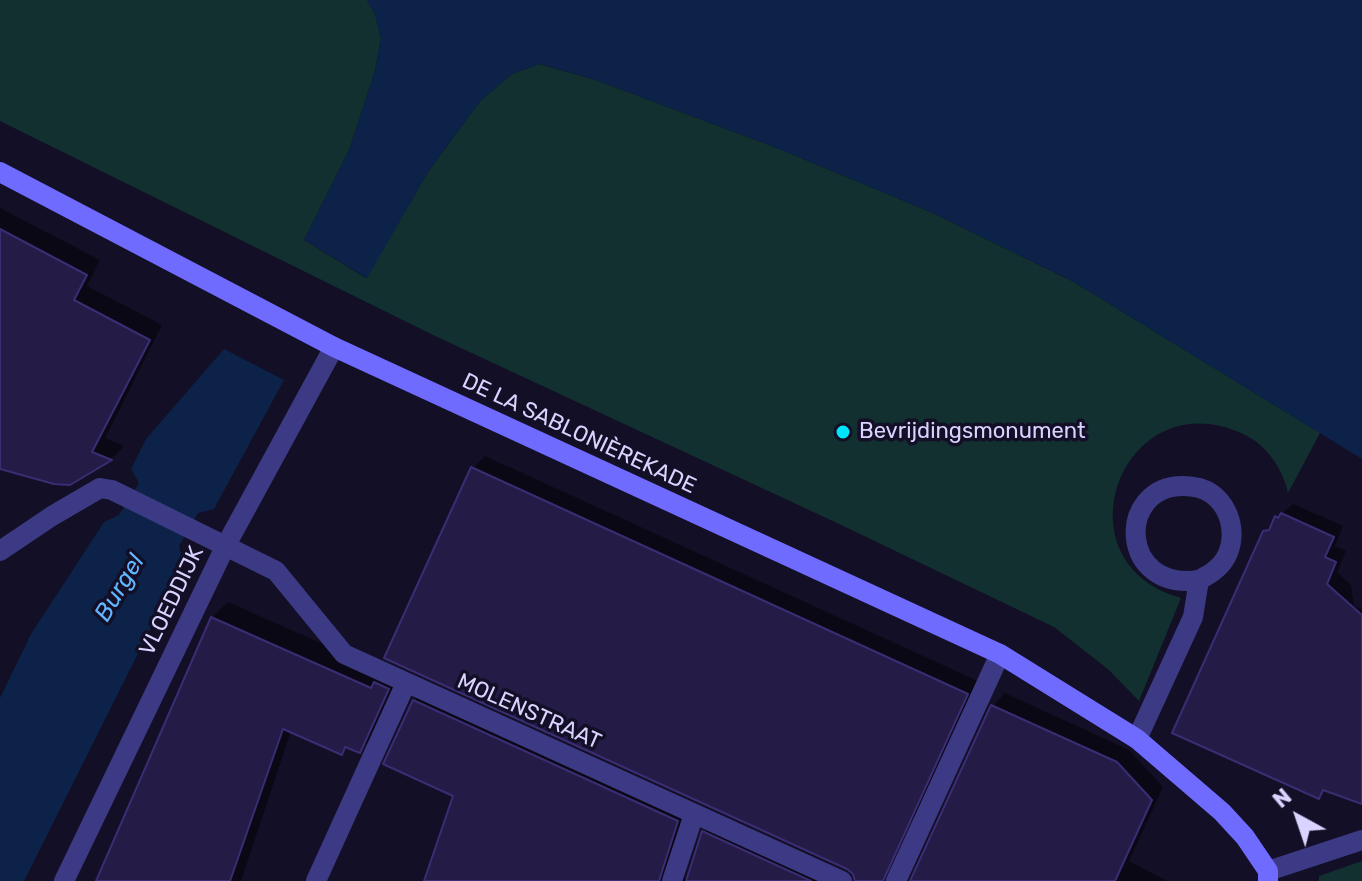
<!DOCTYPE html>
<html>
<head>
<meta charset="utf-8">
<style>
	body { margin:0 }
	#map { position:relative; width:1362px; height:881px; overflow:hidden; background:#130f26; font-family:Rubik,sans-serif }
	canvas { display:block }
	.north { position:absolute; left:1258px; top:777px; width:80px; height:80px; -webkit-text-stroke:6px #130f26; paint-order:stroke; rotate:320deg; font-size:22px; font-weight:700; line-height:32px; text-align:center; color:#d9d4ff }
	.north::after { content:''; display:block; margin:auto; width:28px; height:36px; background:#d9d4ff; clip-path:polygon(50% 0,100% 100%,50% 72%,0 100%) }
</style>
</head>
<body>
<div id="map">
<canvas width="1362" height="881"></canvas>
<div class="north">N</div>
</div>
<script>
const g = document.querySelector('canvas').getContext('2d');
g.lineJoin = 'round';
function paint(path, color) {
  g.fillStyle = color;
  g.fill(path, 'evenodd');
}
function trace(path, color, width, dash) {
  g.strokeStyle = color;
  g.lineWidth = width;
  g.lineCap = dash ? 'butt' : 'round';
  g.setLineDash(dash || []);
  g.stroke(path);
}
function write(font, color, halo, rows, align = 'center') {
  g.font = font + ' Rubik,sans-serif';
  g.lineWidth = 7;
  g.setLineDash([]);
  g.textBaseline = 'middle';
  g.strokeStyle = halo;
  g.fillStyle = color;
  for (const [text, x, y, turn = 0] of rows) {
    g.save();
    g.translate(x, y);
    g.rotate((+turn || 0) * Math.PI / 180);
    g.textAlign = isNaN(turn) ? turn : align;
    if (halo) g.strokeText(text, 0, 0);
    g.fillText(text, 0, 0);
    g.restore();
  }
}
paint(new Path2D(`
	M0 0H367L375 14 381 38 375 71 350 148 304 240 366 278 428 172 480 101 512 74 539 64 596 80 777 148 933 213 1074 282 1320 433 1288 493C1283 468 1265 443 1241 433 1129 384 1064 540 1158 589 1165 593 1173 595 1181 598L1139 701 1109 670 1054 627 837 523 433 335 0 121Z
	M1362 861V881H1319V876Z`), '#12302f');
paint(new Path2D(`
	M367 0H1362V459L1074 282 933 213 777 148 596 80 540 64 512 74 480 101 428 172 367 278 304 240 350 148 375 71 381 38 375 14Z
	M224 349 284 380 214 509 198 513 179 546 183 564 24 881H0V698L31 634 104 522 119 515 139 483 131 469 146 439Z`), '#0c2248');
paint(new Path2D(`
	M0 208 100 260 87 286 162 325 105 438 124 446 111 459 70 483 0 467Z
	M485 456 978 681 917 815 906 826 473 468Z
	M1293 504 1343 526 1335 546 1346 551 1337 572 1351 585 1354 606 1362 609V795L1326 789 1318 797 1265 532 1276 518Z
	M228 602 386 672 404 673 375 735 359 751 348 746 341 753 291 731 241 881H97L212 618Z
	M430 685 693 804 684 878H689L704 833 720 817 850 881H426L455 795 414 701Z
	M1005 693 1129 750 1163 787 1129 861 1167 881H925L919 866 993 706Z`), '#0007');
const building = new Path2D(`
	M0 229 87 275 74 300 150 340 92 452 112 460 70 485 54 484 0 469Z
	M471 467 968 694 883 881H855L853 874 847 869 384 658Z
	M1281 513 1334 537 1325 557 1336 562 1327 584 1362 615V804L1323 790 1319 799 1172 733 1263 531 1269 530 1275 516 1278 518Z
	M211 617 371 688 374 682 389 689 360 753 345 747 342 755 283 729 230 881H96Z
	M413 700 678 821 659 881H424L453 796 383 764Z
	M991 705 1117 762 1152 800 1115 881H910Z
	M702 831 811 881H686Z`);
paint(building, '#241b47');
trace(building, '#3b2d73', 2);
trace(new Path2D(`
	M672 881 694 814`), '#3d3a85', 20);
trace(new Path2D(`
	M0 551 52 516 100 488 112 490 276 571 344 654 842 881
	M1137 739 1193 617 1199 580C1204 577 1211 574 1215 570 1239 551 1236 512 1212 494 1204 488 1194 486 1183 486 1116 486 1119 592 1199 580
	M1268 871 1362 840
	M64 881 225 547 334 347
	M316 881 406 683
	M896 881 1000 654`), '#3d3a85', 20);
trace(new Path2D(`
	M0 172 334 347 1000 654 1137 739 1222 812 1245 837 1268 871V881`), '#6f6bff', 20);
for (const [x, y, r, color] of [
	[843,432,8,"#00e5ff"]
]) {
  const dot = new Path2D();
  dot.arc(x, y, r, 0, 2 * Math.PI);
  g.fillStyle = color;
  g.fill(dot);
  trace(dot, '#130f26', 3);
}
write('22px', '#d9d4ff', '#130f26', [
	["Bevrijdingsmonument",859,432]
], 'left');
write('22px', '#d9d4ff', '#130f26', [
	["DE LA SABLONIÈREKADE",579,434,25],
	["VLOEDDIJK",172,601,-64],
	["MOLENSTRAAT",529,712,24]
]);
write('italic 24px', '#62b6ff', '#130f26', [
	["Burgel",120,588,-59]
]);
</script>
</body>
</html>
